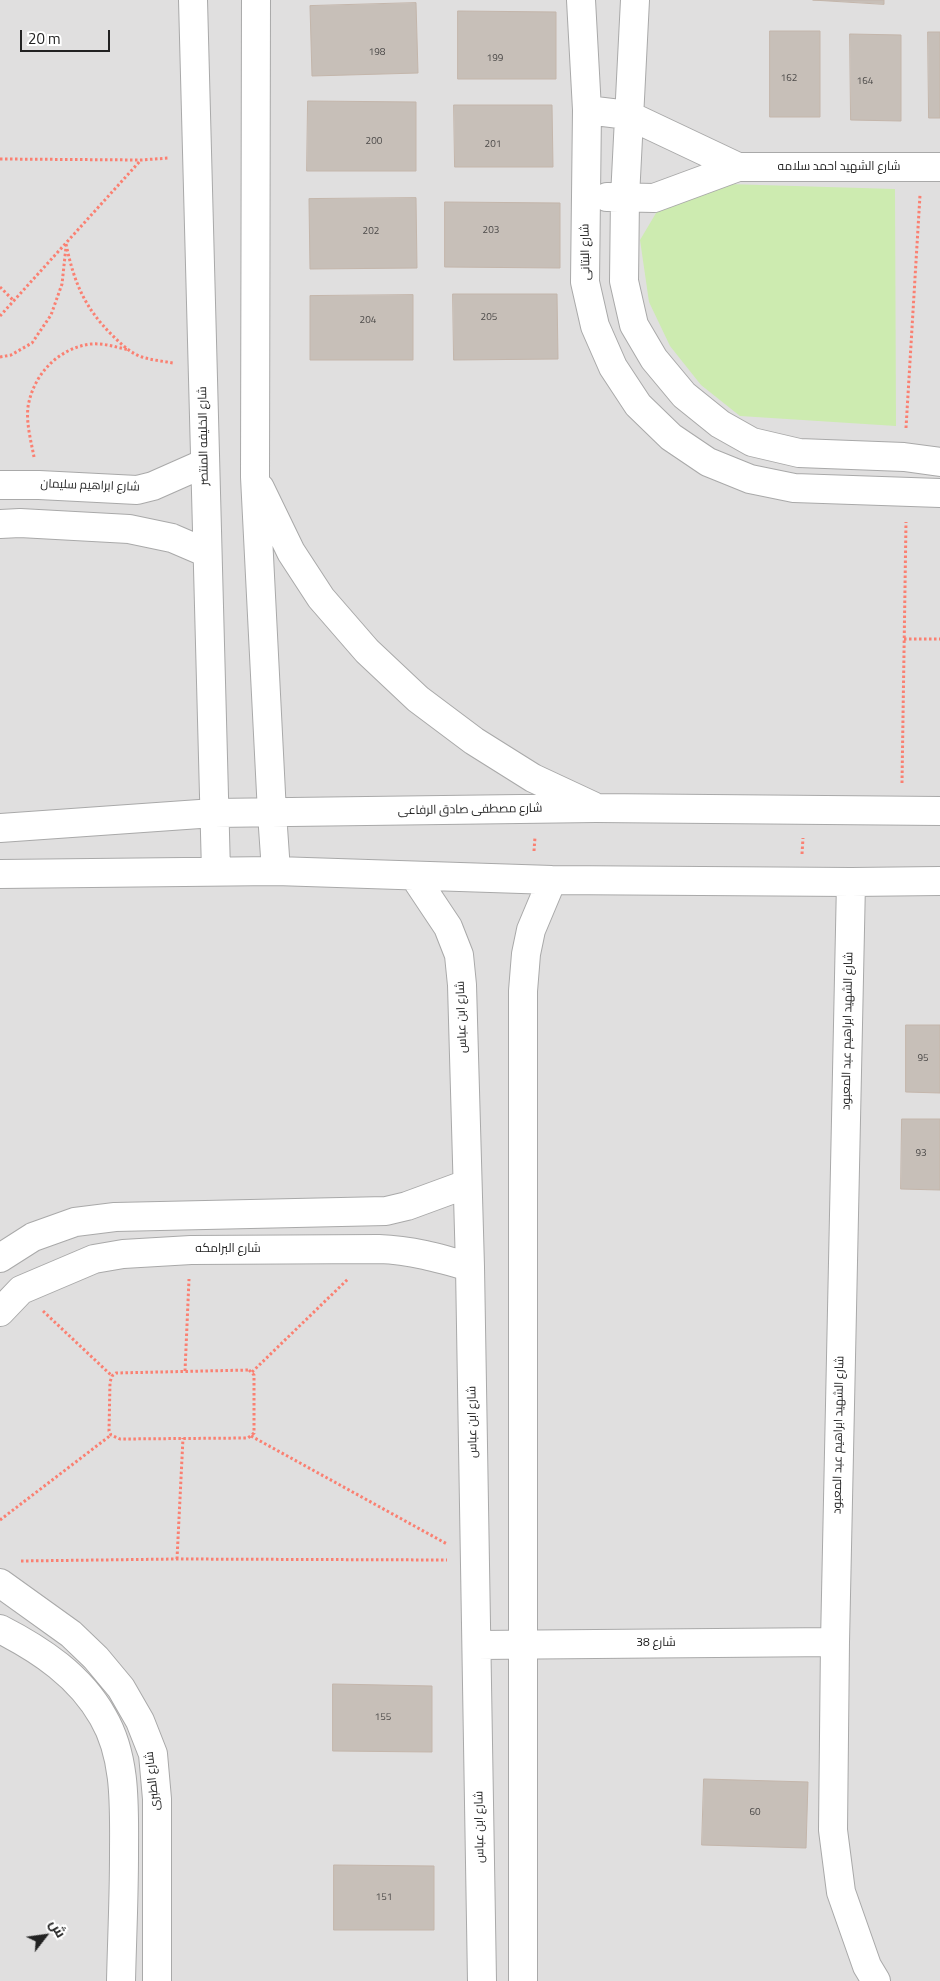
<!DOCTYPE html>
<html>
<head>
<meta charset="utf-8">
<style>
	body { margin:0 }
	#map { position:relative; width:940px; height:1981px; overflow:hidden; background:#f2efe9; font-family:"Titillium Web",Cairo,sans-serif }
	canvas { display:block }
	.north { position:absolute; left:20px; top:1911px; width:50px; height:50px; -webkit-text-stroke:4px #fff; paint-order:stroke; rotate:60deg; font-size:14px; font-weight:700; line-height:20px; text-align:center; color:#222 }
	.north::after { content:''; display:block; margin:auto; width:18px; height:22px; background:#222; clip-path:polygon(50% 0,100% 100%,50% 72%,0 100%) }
	.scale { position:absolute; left:20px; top:30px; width:90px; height:22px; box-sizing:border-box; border:2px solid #222; border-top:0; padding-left:6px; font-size:15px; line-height:18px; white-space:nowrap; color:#222; -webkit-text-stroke:4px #fff; paint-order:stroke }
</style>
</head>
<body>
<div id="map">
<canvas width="940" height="1981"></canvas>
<div class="north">ش</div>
<div class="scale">20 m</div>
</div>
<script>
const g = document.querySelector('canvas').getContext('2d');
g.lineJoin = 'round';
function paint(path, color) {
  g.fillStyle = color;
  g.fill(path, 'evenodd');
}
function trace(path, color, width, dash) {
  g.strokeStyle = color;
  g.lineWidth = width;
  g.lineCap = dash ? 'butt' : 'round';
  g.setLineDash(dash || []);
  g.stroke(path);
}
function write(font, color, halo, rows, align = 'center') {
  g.font = font + ' "Titillium Web",Cairo,sans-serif';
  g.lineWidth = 4;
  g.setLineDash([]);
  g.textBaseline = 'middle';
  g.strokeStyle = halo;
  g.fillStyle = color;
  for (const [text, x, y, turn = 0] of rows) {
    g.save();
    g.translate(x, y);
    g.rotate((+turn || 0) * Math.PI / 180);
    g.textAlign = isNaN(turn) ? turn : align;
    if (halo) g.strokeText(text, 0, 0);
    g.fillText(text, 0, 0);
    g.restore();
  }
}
paint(new Path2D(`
	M0 0H940V1981H0Z`), '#e0dfdf');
paint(new Path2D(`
	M727 184 895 189 896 426 740 416 701 385 670 346 649 302 640 240 659 208Z`), '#cdebb0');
const building = new Path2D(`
	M813 0H884V4Z
	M416 3 418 73 312 76 310 6Z
	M458 11 556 12V79H458Z
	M770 31H820V117H770Z
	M928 32H940V118H929Z
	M850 34 901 35V121L851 120Z
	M308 101 416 102V171H307Z
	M454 105H552L553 167H455Z
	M416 198 417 268 310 269 309 199Z
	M445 202 560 203V268L445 267Z
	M453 294H557L558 359 454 360Z
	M413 295V360H310V296Z
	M906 1025H940V1093L906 1092Z
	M902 1119H940V1190L901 1189Z
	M333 1684 432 1686V1752L333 1751Z
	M704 1779 808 1782 806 1848 702 1845Z
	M334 1865 434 1866V1930H334Z`);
paint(building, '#c7bfb8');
trace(building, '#c4b6ab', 1);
const minor = new Path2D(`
	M193 0 216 871
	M256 0 255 477 272 813 276 871
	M581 0 587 110 585 282 595 326 613 367 638 405 671 437 708 462 750 479 794 488 940 493
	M635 0 625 197 624 281 634 325 654 359 684 395 720 424 752 442 799 453 904 457 940 462
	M587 110 628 115 738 167
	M607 197 654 198 738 167H940
	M0 485H39L137 490 153 486 205 463
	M260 488 291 552 321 598 367 651 418 699 474 741 533 778 593 806
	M0 524 20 523 129 529 172 538 207 553
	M0 828 214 813 596 808 940 811
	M0 874 276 871 552 880 851 882 940 881
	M414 876 448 927 459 955 462 985 470 1267 482 1981
	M851 882 835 1642 833 1830 841 1892 867 1966 876 1981
	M0 1258 33 1237 75 1222 115 1217 386 1211 407 1206 467 1184
	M0 1312 21 1290 94 1259 123 1254 191 1250 379 1249C411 1250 439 1258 470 1267
	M0 1583 71 1634 96 1658 121 1688 140 1721 153 1754 157 1799V1981
	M0 1629C41 1650 80 1676 103 1717 127 1758 124 1809 124 1855 124 1897 122 1939 121 1981
	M477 1645 835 1642
	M523 1981V991L526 954 531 930 552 880`);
trace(minor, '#a9a9a9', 30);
trace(new Path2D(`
	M0 159 141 160 169 158
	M66 244C74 282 84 307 112 335 120 343 128 351 139 356 150 360 162 361 173 363
	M0 287 14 301
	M0 316 141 160
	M0 357 11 355 32 343 51 315 62 284 66 247
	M906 428 920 195
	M34 457C31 441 26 423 28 407 33 375 58 348 91 344 104 343 116 347 129 350
	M904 639H940
	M902 783 906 522
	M534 851 535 837
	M802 854 803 838
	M43 1311 112 1376
	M249 1370 254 1375V1433L248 1438 120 1439 111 1435 109 1431 110 1382 112 1376 116 1373Z
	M185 1371 189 1279
	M252 1372 348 1279
	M251 1436 447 1544
	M0 1520 111 1435
	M177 1559 183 1438
	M21 1561 177 1559 447 1560`), '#fa8072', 3, [2.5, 2.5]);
trace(minor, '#fff', 28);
write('10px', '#4b4948', null, [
	["198",377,53],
	["199",495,59],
	["162",789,79],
	["164",865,82],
	["200",374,142],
	["201",493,145],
	["203",491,231],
	["202",371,232],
	["205",489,318],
	["204",368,321],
	["95",923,1059],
	["93",921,1154],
	["155",383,1718],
	["60",755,1813],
	["151",384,1898]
]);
write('12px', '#222', '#fff', [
	["شارع الشهيد احمد سلامه",839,167],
	["شارع البتانى",586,252,-91],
	["شارع الخليفه المنتصر",204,436,-91],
	["شارع ابراهيم سليمان",90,486,2],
	["شارع مصطفى صادق الرفاعى",470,810,-1],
	["شارع ابن عباس",462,1017,-92],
	["شارع الشهيد ابراهيم عبد المعبود",848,1031,-89],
	["شارع البرامكه",228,1249],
	["شارع ابن عباس",473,1422,-91],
	["شارع الشهيد ابراهيم عبد المعبود",839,1435,-89],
	["شارع 38",656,1643],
	["شارع الطبرى",153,1781,-96],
	["شارع ابن عباس",480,1827,-91]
]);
</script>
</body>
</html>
